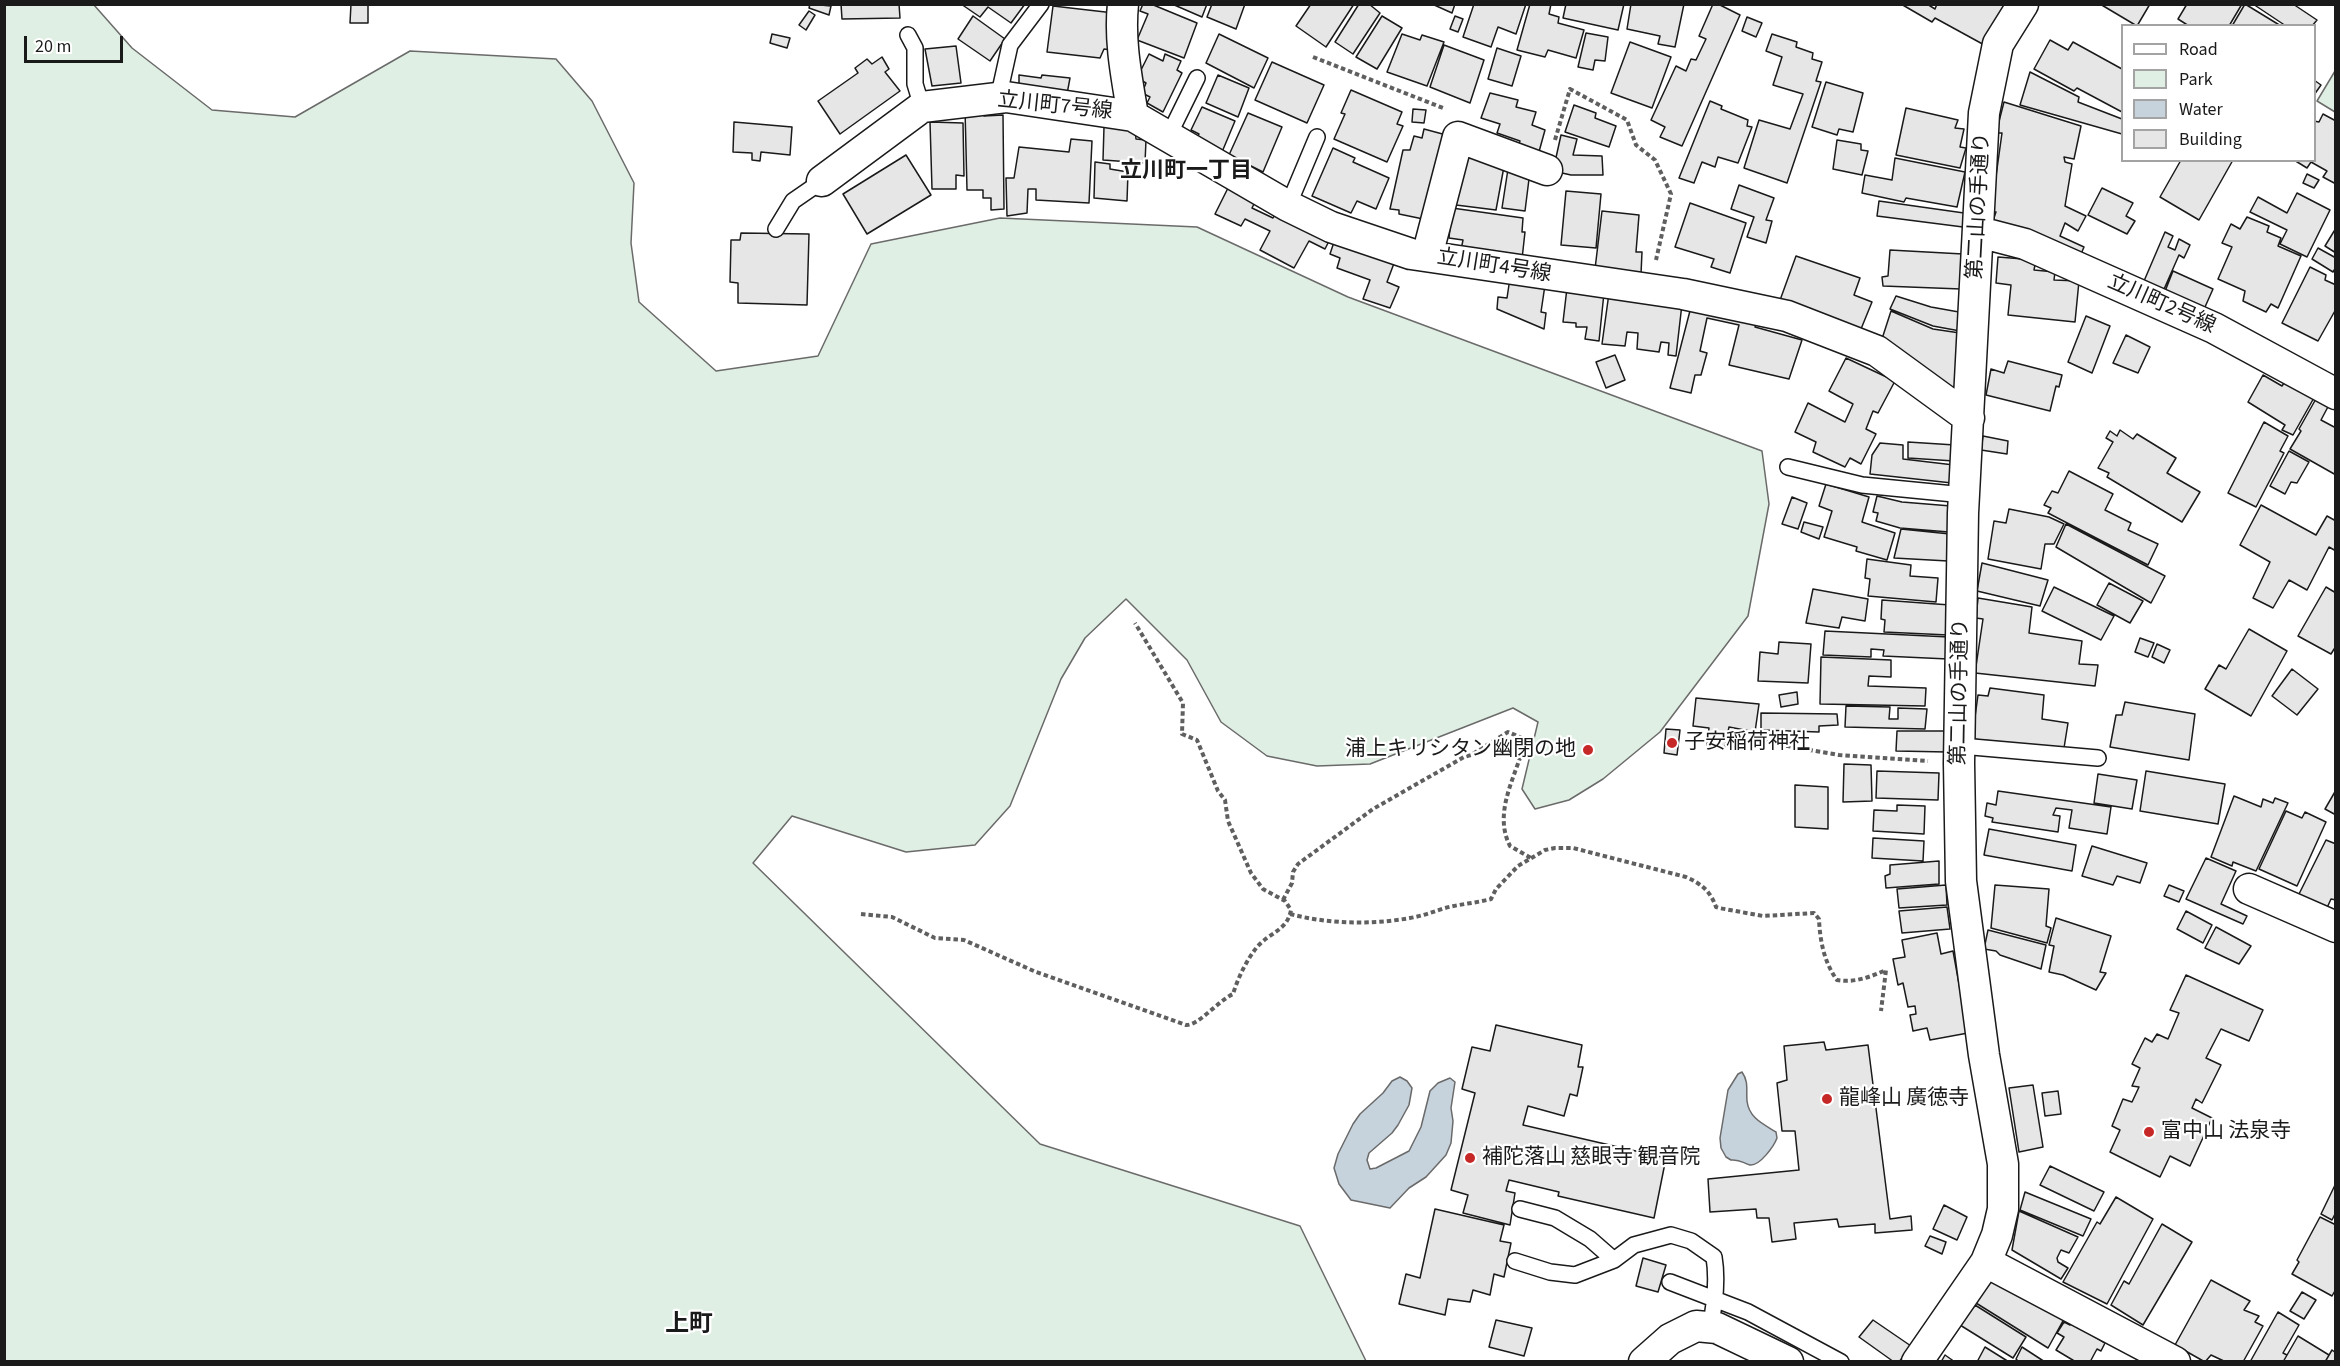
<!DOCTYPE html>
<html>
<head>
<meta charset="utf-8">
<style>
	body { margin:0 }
	#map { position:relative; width:2340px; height:1366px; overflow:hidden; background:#fff; font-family:"Source Sans 3",sans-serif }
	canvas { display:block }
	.frame { position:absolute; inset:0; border:6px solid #1a1a1a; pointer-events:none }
	.legend { position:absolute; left:2121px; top:24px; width:195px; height:138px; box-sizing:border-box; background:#fff; border:2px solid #a3a3a3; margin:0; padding:8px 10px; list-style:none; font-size:18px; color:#1a1a1a }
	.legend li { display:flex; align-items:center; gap:12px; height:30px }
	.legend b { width:30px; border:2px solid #a3a3a3 }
	.scale { position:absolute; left:24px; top:36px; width:99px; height:27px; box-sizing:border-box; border:3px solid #1a1a1a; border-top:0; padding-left:8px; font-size:18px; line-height:21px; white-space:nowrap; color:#1a1a1a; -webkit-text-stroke:4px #fff; paint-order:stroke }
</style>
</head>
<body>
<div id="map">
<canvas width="2340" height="1366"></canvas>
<div class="frame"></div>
<ul class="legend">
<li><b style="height:8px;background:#fff"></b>Road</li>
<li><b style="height:16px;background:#e0efe3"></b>Park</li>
<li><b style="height:16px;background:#c6d2dc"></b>Water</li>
<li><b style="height:16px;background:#e6e6e6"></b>Building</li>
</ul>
<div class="scale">20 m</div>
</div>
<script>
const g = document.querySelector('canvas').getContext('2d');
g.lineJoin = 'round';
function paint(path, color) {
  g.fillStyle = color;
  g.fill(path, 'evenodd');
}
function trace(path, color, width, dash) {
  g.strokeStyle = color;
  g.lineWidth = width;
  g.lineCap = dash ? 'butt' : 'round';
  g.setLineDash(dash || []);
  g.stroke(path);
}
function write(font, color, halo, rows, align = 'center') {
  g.font = font + ' "Source Sans 3","Noto Sans JP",sans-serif';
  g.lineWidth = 4.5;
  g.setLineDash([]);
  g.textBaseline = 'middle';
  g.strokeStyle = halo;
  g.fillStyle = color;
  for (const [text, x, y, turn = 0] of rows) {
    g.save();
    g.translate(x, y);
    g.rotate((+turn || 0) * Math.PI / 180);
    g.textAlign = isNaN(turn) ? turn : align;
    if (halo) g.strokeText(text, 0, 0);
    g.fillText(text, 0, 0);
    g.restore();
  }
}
const green = new Path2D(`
	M5 4 94 5 132 48 212 110 295 117 410 51 556 59 592 101 634 183 631 243 639 302 716 371 818 356 871 244 1000 218 1197 227 1348 297 1762 451 1769 504 1748 616 1660 732 1603 779 1569 800 1535 809 1522 789 1538 722 1513 708 1370 764 1317 766 1267 756 1221 722 1187 660 1126 599 1085 638 1061 679 1010 806 975 845 906 852 792 816 753 863 1040 1144 1300 1226 1366 1361H5Z
	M2335 71V112L2317 101Z`);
paint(green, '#e0efe3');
trace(green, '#6a6a6a', 1.5);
const water = new Path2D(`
	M1742 1072C1749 1082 1746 1090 1747 1101 1749 1118 1763 1124 1776 1132L1777 1138C1774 1146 1760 1166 1750 1165 1743 1163 1740 1159 1731 1160L1726 1157 1721 1148 1720 1138 1728 1090 1738 1074Z
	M1400 1077 1407 1081 1412 1088 1409 1105 1398 1125 1392 1133 1369 1153 1367 1160 1370 1169 1376 1168 1409 1151 1421 1127 1430 1091 1438 1083 1450 1078 1455 1082 1451 1108 1453 1121 1451 1143 1446 1155 1426 1177 1409 1188 1390 1208 1351 1200 1339 1184 1334 1168 1338 1154 1353 1124 1360 1114 1383 1093 1392 1081Z`);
paint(water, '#c6d2dc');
trace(water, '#6a6a6a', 1.5);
const building = new Path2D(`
	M351 4H368V23H350Z
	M810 4 831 6 829 15 809 8Z
	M841 4H899L900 18 842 19Z
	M961 4H1025L1011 23 988 7 980 17Z
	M1143 4H1151L1197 23 1184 58 1137 40 1148 14 1140 11Z
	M1172 4H1207L1202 17Z
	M1212 4H1245L1236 29 1207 17Z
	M1311 4H1354L1326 47 1296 26Z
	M1359 4H1369L1380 13 1353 54 1335 42Z
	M1432 4H1455L1452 13Z
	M1474 4H1526L1516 34 1498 27 1491 47 1463 37Z
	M1530 4H1551L1549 14 1559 17 1558 23 1584 30 1576 58 1548 50 1545 57 1517 50Z
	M1566 4H1624L1618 30 1563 18Z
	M1631 4H1684L1675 47 1658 44 1660 36 1627 29Z
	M1713 4H1718L1740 15 1682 146 1660 137 1665 127 1651 120 1676 66 1686 71 1691 59 1696 60 1706 39 1699 36Z
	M1901 4H1927L1935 9 1937 4H2012L1988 47 1935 18 1932 22Z
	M2100 4H2150L2137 26Z
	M2187 4H2242L2229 26H2189L2178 19Z
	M2245 4 2281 26H2232Z
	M2253 4H2293L2317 20 2312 26H2286Z
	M1053 6 1114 13 1112 50 1104 49 1100 58 1047 52Z
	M809 11 815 15 806 30 799 25Z
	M973 16 1005 39 990 61 958 39Z
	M1382 16 1402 28 1377 69 1356 57Z
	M1455 16 1463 19 1458 32 1450 29Z
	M1747 17 1762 23 1756 37 1742 31Z
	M1586 33 1608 37 1605 61 1595 60 1593 70 1578 67Z
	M772 34 790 38 787 48 770 43Z
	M1219 34 1268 58 1254 88 1206 63Z
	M1402 34 1420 40 1422 35 1444 42 1427 86 1387 72Z
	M1772 34 1797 42 1796 47 1813 53 1812 59 1822 62 1816 81 1821 82 1787 183 1744 168 1759 120 1790 129 1803 94 1773 85 1782 57 1766 51Z
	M2050 40 2068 50 2073 42 2122 69V112L2077 88 2074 91 2034 69Z
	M1630 42 1671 57 1652 108 1611 93Z
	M1444 45 1484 60 1470 103 1430 87Z
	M956 46 961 83 932 86 925 49Z
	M1497 48 1521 56 1512 86 1488 79Z
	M1149 54 1163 61 1165 54 1181 61 1177 70 1182 73 1163 112 1147 103 1150 97 1142 93 1146 83 1137 78Z
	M882 57 889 69 885 72 900 91 840 134 818 101 858 73 855 68 867 59 872 64Z
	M1272 62 1324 85 1307 123 1255 100Z
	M2030 72 2079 97 2078 102 2122 119V134L2020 105Z
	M1019 75 1041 78 1042 75 1070 78 1067 94 1019 89Z
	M1218 75 1249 88 1238 117 1206 103Z
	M2314 80 2321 85 2314 95Z
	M1826 82 1863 93 1853 132 1839 129 1837 135 1812 127Z
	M1351 90 1402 112 1397 124 1403 126 1387 162 1334 139 1345 114 1341 113Z
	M1490 93 1518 100 1516 107 1536 112 1532 125 1545 130 1537 159 1515 153 1520 141 1497 133 1500 124 1481 118Z
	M1710 101 1722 106 1721 109 1748 120 1747 126 1752 127 1738 163 1718 157 1715 167 1702 162 1694 183 1679 178Z
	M2004 102 2081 126 2074 159 2064 157 2065 162 2072 164 2065 206 2086 216 2078 231 2065 223 2060 236 2084 247 2078 261 1991 226 1996 212H1991L2002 133H1996Z
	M1574 105 1596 113 1595 118 1616 126 1609 147 1565 132Z
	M1202 107 1235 121 1222 152 1196 140 1199 134 1191 130Z
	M1906 108 1958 120 1955 128 1964 129 1960 147 1966 148 1960 168 1896 155Z
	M965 109 984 110V116L1003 115 1004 209 991 210V198H983V190H967Z
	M1413 109 1426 110 1424 123 1412 122Z
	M1248 113 1282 127 1263 172 1229 155Z
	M2323 114 2336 121V184L2323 177 2327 171 2311 162 2307 168 2294 160H2314V121L2319 122Z
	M734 122 792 127 790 155 761 152 760 161 752 160V153L733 152Z
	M930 122 963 123 964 176 956 175V189H932Z
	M1104 127 1135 130 1136 139 1146 140 1145 163 1103 160Z
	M1424 129 1450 136 1428 220 1399 214V210L1390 209 1403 150H1410L1414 136 1422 138Z
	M1561 135 1577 139 1573 155 1602 156 1603 175H1571L1553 171Z
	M1071 139 1092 141 1089 203 1036 200V189H1028L1027 213 1007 216 1006 178H1014L1019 147 1069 152Z
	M1837 140 1861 144V150L1868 151 1862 175 1833 169Z
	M1333 148 1355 158 1353 162 1389 178 1376 209 1357 201 1351 213 1312 196Z
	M1465 153 1505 161 1496 210 1456 205Z
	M906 155 931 195 867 234 843 194Z
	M1895 158 1965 172 1957 207 1906 198 1904 202 1862 193 1865 175 1892 180Z
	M2181 160H2233L2199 220 2160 197Z
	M1095 162 1110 164V169L1128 172 1127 201 1094 198Z
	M1508 169 1530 171 1525 211 1502 208Z
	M2307 174 2319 180 2314 188 2303 183Z
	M1739 185 1774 198 1766 220 1772 221 1766 243 1747 237 1754 217 1731 209Z
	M1229 186 1256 200 1252 208 1273 218 1277 211 1331 237 1325 249 1309 241 1294 268 1260 250 1270 231 1245 219 1241 226 1215 214Z
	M2102 188 2133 203 2126 216 2135 221 2127 234 2088 215Z
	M1566 191 1601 194 1596 248 1561 245Z
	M2297 193 2330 210 2307 257 2280 244 2287 230 2250 212 2258 197 2287 213Z
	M1879 201 1964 213 1963 227 1877 216Z
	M1690 203 1746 223 1730 273 1711 267 1714 259 1675 247Z
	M1452 208 1523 218 1522 232H1525L1522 259 1461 250 1463 240 1449 238Z
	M1602 211 1639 215 1636 252H1642L1641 274 1595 269Z
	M2247 217 2269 226 2267 232 2281 238 2278 246 2301 256 2278 308 2271 304 2266 312 2243 301 2245 291 2218 279 2232 247 2222 243 2231 224 2240 229Z
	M2336 228V253L2325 246Z
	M2165 232 2173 236 2168 247 2175 250 2179 239 2190 245 2184 258 2179 255 2161 296 2141 288Z
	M741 233 809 234 807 305 738 303V283L730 282 731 240H740Z
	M1336 236 1396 258 1387 282 1399 287 1390 308 1363 299 1370 280 1337 268 1340 258 1330 254Z
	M2318 248 2336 258V267L2333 272 2312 259Z
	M1890 250 1963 254 1961 289 1883 286 1882 277 1888 276Z
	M1796 256 1860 278 1854 295 1872 302 1861 329 1779 303Z
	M1998 257 2036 260 2034 270 2055 272 2054 280 2079 281 2075 322 2008 315 2011 285 1996 283Z
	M2310 267 2326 275 2325 280 2336 285V309L2318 341 2282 323Z
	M2173 271 2213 289 2201 316 2162 299Z
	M1510 278 1545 285 1541 312 1546 313 1544 329 1497 309 1498 297 1507 298Z
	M1567 288 1604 293 1599 341 1585 339 1587 327H1576V323L1563 322Z
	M1609 293 1682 304 1676 356 1668 355 1669 343 1661 342 1659 352 1637 349 1638 333 1627 332 1625 346 1602 344Z
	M1896 296 1931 307 1959 312 1960 331 1933 326 1890 309Z
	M1692 303 1758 319 1755 327 1802 340 1789 379 1729 365 1739 325 1707 318 1700 351 1707 353 1701 375H1695L1691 393 1670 388Z
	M1891 311 1933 329 1960 333 1958 392 1881 342Z
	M2086 316 2110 326 2092 373 2068 362Z
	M2126 335 2150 347 2138 373 2113 363Z
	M1615 355 1625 380 1606 388 1596 362Z
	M1846 358 1895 381 1878 413 1873 411 1866 429 1876 434 1861 464 1850 458 1845 467 1813 452 1816 442 1795 432 1808 403 1845 422 1853 404 1829 391Z
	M2008 361 2062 375 2059 387 2056 386 2050 411 1986 395 1991 369 2004 373Z
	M2263 375 2282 386 2286 380 2315 396 2293 435 2282 430 2285 425 2248 402Z
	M2317 397 2330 403 2321 420 2336 428V475L2290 449 2301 431 2299 429Z
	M2264 422 2288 436 2280 451 2284 453 2256 507 2228 493Z
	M2120 430 2133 439 2137 434 2176 458 2167 473 2200 492 2182 522 2107 477 2109 473 2098 468 2113 442 2106 438 2110 431 2117 436Z
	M1983 436 2008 441 2007 454 1981 450Z
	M1908 442 1955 445 1954 461 1908 458Z
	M1880 443 1903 445V459L1954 465 1952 483 1870 474 1872 455Z
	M2289 451 2309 462 2297 483 2291 482 2285 494 2270 486Z
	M2069 471 2113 494 2105 510 2131 523 2128 530 2158 544 2148 565 2048 513 2051 508 2044 505 2052 491 2058 493Z
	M1826 484 1869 497 1862 522 1895 533 1887 560 1856 551 1857 547 1824 537 1832 511 1819 506Z
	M1877 496 1902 502 1951 506 1949 532 1900 528 1876 521 1878 513 1873 512Z
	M1792 497 1807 503 1798 529 1782 524Z
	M2261 505 2316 535 2327 516 2336 521V551L2329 547 2307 590 2289 580 2273 608 2253 598 2270 562 2240 545Z
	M2009 509 2049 517 2064 524 2054 544H2045L2041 569 1988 559 1994 521 2006 523Z
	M1804 522 1823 527 1819 539 1801 532Z
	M2066 524 2165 576 2151 603 2056 547Z
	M1901 529 1950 534 1948 561 1894 558Z
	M1867 559 1911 565 1910 576 1938 578 1936 602 1868 596 1870 579 1865 578Z
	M1982 563 2048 580 2040 606 1977 591Z
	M2109 583 2143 601 2130 623 2097 605Z
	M2054 587 2114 616 2101 640 2042 611Z
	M2326 587 2336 593V646L2331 654 2298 636Z
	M1813 589 1868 599 1865 621 1842 617 1839 628 1806 623Z
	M1978 598 2032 607 2029 633 2082 641 2079 664 2098 665 2095 686 1975 673 1983 619 1976 618Z
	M1882 600 1950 605 1948 635 1884 632 1885 620 1881 619Z
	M2249 629 2287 651 2251 716 2205 689 2219 665 2226 669Z
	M1825 631 1949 637 1948 659 1883 656 1884 650 1871 649V657L1823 655Z
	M2140 638 2154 643 2148 657 2135 652Z
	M1779 642 1811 644 1808 683 1758 681 1760 652 1778 654Z
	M2157 644 2170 650 2164 663 2152 657Z
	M1821 657 1891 660V677L1869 676 1868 686 1926 688 1925 706 1820 704Z
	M2292 669 2318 689 2297 715 2272 696Z
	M1990 688 2044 695 2042 719 2068 723 2064 748 1972 739 1978 695 1988 696Z
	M1797 692 1798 704 1781 707 1779 695Z
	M1696 698 1759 704 1755 732 1729 727 1725 747 1707 745 1709 728 1693 726Z
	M2125 702 2195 714 2189 760 2110 747 2116 715H2122Z
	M1846 706 1890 707 1889 719H1898V708L1927 709 1925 729 1845 727Z
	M1761 713 1837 714 1838 725 1819 726V732L1761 730Z
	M1666 729 1680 730 1677 755 1664 753Z
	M1897 731H1947V752L1896 751Z
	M1844 764 1871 765 1872 801 1843 802Z
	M1877 771 1939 773 1938 800 1876 798Z
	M2146 771 2225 784 2218 824 2140 811Z
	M2098 774 2137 780 2132 809 2094 803Z
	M1795 785 1828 787V829L1795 827Z
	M2336 790V815L2325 809Z
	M1998 791 2111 807 2107 834 2069 828 2072 810 2056 808 2053 815 2060 816 2058 832 1992 822 1993 818 1985 816 1987 803 1996 805Z
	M2234 796 2261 807 2263 799 2273 803 2275 798 2288 803 2256 871 2233 862 2232 866 2211 857Z
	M1897 805 1925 806 1924 834 1873 831 1874 810 1897 811Z
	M2286 811 2302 818 2305 812 2326 822 2297 886 2259 869Z
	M1989 829 2076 845 2072 871 1984 855Z
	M1873 838 1924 841 1923 861 1872 858Z
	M2326 840 2336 844V900L2331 899 2326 910 2298 896Z
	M2092 846 2147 863 2140 883 2117 876 2113 885 2082 876Z
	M2206 858 2236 871 2221 904 2247 916 2243 924 2186 899Z
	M1939 861V884L1886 888 1885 876 1890 874V865Z
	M1946 885 1947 905 1899 908 1897 889Z
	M1995 885 2049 889 2046 926 2051 928 2047 943 1991 928Z
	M2169 885 2184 891 2179 902 2164 896Z
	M1947 907 1950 929 1902 933 1899 911Z
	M2186 911 2212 925 2203 943 2177 929Z
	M2056 918 2111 936 2100 972 2106 973 2096 990 2063 975 2049 972 2054 946 2049 945Z
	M2216 927 2251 946 2239 964 2205 948Z
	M1988 930 2046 945 2041 969 2000 955 1996 951 1984 949Z
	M1937 933 1941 954 1953 951 1968 1033 1930 1040 1927 1028 1913 1031 1910 1015 1916 1014 1915 1006 1908 1007 1903 983 1898 985 1893 959 1905 957 1902 940Z
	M2186 975 2263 1010 2249 1041 2221 1029 2206 1058 2221 1065 2202 1103 2196 1099 2192 1108 2212 1118 2190 1166 2170 1156 2160 1177 2110 1152 2120 1130 2112 1126 2123 1099 2132 1102 2139 1087 2132 1086 2140 1068 2132 1064 2145 1038 2152 1042 2157 1034 2168 1039 2179 1013 2170 1010Z
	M1496 1025 1582 1045 1578 1067H1583L1577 1096 1570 1094 1564 1116 1528 1106 1523 1125 1666 1158 1654 1218 1558 1196 1559 1192 1509 1180 1506 1191 1515 1193 1510 1225 1463 1213 1468 1195 1451 1190 1475 1093 1462 1089 1472 1047 1490 1051Z
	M1824 1042 1826 1050 1868 1045 1890 1219 1911 1216 1912 1230 1875 1233V1224L1839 1227 1837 1219 1794 1223 1796 1239 1772 1242 1769 1218H1757L1756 1209 1710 1212 1708 1179 1799 1170 1795 1131H1782L1777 1083 1787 1080 1784 1046Z
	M2033 1085 2043 1147 2019 1152 2009 1088Z
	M2058 1091 2061 1114 2045 1116 2042 1093Z
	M2050 1166 2104 1192 2094 1211 2040 1185Z
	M2336 1183V1212L2332 1220 2321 1214Z
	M2025 1192 2091 1219 2083 1236 2020 1210Z
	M2116 1197 2153 1219 2107 1304 2063 1282 2097 1222 2100 1224Z
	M1944 1205 1967 1217 1957 1240 1933 1229Z
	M1435 1209 1504 1225 1500 1241 1511 1243 1504 1277 1494 1274 1490 1295 1473 1290 1470 1302 1448 1299 1445 1315 1399 1304 1406 1274 1420 1278Z
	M2019 1211 2078 1237 2069 1253 2061 1250 2057 1258 2058 1262 2068 1268 2061 1279 2012 1250Z
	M2320 1217 2336 1225V1289L2332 1296 2292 1274 2299 1262 2297 1260Z
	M2162 1224 2192 1242 2143 1325 2111 1305 2124 1281 2129 1284Z
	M1930 1236 1946 1242 1942 1254 1925 1246Z
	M1643 1258 1666 1265 1658 1292 1636 1286Z
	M2211 1280 2250 1301 2244 1310 2259 1316 2255 1322 2263 1326 2243 1362H2226L2211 1355 2205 1362 2175 1345Z
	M1997 1281 2064 1319 2048 1348 1976 1303 1990 1282Z
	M2302 1292 2316 1300 2304 1319 2290 1311Z
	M1975 1305 2026 1337 2013 1358 1960 1325Z
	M2278 1312 2299 1325 2283 1353 2287 1355 2283 1362H2250Z
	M1496 1320 1532 1328 1524 1356 1489 1347Z
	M1873 1320 1911 1346 1899 1362H1894L1859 1337Z
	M2064 1322 2070 1325 2072 1323 2105 1343 2101 1351 2097 1349 2090 1362H2076L2056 1350 2064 1337 2057 1333Z
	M2298 1336 2329 1355 2325 1362H2283Z
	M1985 1347 2009 1362H1977Z
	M2022 1347 2045 1362H2019L2016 1359Z
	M2332 1350 2336 1353V1362H2325Z
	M1945 1355 1955 1362H1941Z`);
paint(building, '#e6e6e6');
trace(building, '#1a1a1a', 1.5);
const service = new Path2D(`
	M908 35 915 48V84L922 107
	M998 99 1010 45 1041 4
	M1169 135 1197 78
	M1288 206 1317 137
	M776 229 793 201 822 181
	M1788 467 1862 485 1964 495
	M1961 746 2098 758
	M1520 1209 1555 1218 1590 1239 1614 1260
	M1515 1261 1550 1272 1575 1275 1614 1260 1634 1245 1671 1235 1691 1241 1714 1257C1718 1281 1715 1304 1710 1328
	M1670 1282 1748 1312 1841 1362`);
const minor = new Path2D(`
	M1123 4C1119 42 1127 79 1133 116L1288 206 1331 227 1411 254 1683 294 1787 316 1877 351 1969 418
	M822 181 922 107 1006 97 1133 116
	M1979 232 2025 244 2214 328 2336 394
	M1427 256 1458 137 1547 170
	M2249 889 2336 927
	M1986 1262 2175 1362
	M1644 1362 1670 1339 1696 1326 1717 1328 1788 1362
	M1917 1362 1986 1262 1997 1235 2003 1209V1164L1984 1055 1961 881 1959 763 1963 513 1984 113 1998 44 2023 4`);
trace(service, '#1a1a1a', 18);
trace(minor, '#1a1a1a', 33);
trace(new Path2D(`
	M1313 57 1443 108
	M1555 140 1570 89 1627 120 1636 145 1655 160 1671 194 1656 260
	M1764 742 1839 755 1928 761
	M1283 900 1292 883 1293 872 1298 864 1373 809 1464 757 1471 755 1508 732 1522 738 1524 745C1515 778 1493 813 1510 846L1531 858
	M861 914 892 917 935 938 964 940 1036 972 1186 1025C1198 1026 1218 1001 1233 994 1238 978 1246 961 1257 947 1270 932 1287 931 1291 910L1285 901 1263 889 1251 873 1228 821 1225 800 1218 791 1197 740 1182 734 1183 703 1135 623
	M1290 914C1328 924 1371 925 1410 918 1422 916 1433 912 1445 908 1460 904 1476 903 1491 899L1496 889 1518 866 1545 850 1555 848H1573L1686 877C1701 884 1710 890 1716 907L1719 908 1763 916 1814 913 1819 919C1820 941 1824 962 1837 980 1855 983 1870 977 1886 970L1881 1011`), '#5f5f5f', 4, [4.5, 3]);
trace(service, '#fff', 15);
trace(minor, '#fff', 30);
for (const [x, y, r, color] of [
	[1672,743,6,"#c62828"],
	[1588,750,6,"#c62828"],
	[1827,1099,6,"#c62828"],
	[2149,1132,6,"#c62828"],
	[1470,1158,6,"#c62828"]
]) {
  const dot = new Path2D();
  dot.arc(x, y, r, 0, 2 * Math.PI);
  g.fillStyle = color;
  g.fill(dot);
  trace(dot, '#fff', 2);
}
write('21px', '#1a1a1a', '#fff', [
	["立川町7号線",1055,107,6],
	["第二山の手通り",1980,206,-87],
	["立川町4号線",1494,267,9],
	["立川町2号線",2161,305,24],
	["第二山の手通り",1961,692,-89]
]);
write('21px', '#1a1a1a', '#fff', [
	["子安稲荷神社",1684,743],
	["浦上キリシタン幽閉の地",1576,750,"right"],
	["龍峰山 廣徳寺",1839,1099],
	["富中山 法泉寺",2161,1132],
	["補陀落山 慈眼寺 観音院",1482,1158]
], 'left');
write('bold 22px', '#1a1a1a', '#fff', [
	["立川町一丁目",1186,172]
]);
write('bold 24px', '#1a1a1a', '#fff', [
	["上町",689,1326]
]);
</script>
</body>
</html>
